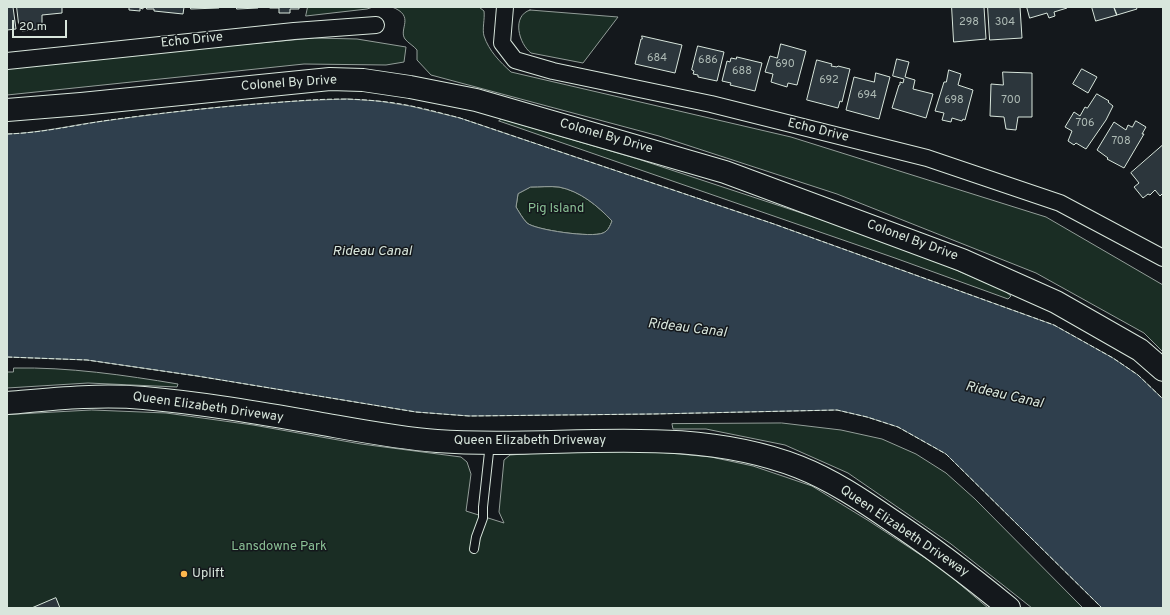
<!DOCTYPE html>
<html>
<head>
<meta charset="utf-8">
<style>
	body { margin:0 }
	#map { position:relative; width:1170px; height:615px; overflow:hidden; background:#14181c; font-family:Overpass,sans-serif }
	canvas { display:block }
	.frame { position:absolute; inset:0; border:8px solid #d8e6dc; pointer-events:none }
	.scale { position:absolute; left:12px; top:20px; width:55px; height:18px; box-sizing:border-box; border:2px solid #d8e6dc; border-top:0; padding-left:5px; font-size:12px; line-height:14px; white-space:nowrap; color:#d8e6dc; -webkit-text-stroke:3px #14181c; paint-order:stroke }
</style>
</head>
<body>
<div id="map">
<canvas width="1170" height="615"></canvas>
<div class="frame"></div>
<div class="scale">20 m</div>
</div>
<script>
const g = document.querySelector('canvas').getContext('2d');
g.lineJoin = 'round';
function paint(path, color) {
  g.fillStyle = color;
  g.fill(path, 'evenodd');
}
function trace(path, color, width, dash) {
  g.strokeStyle = color;
  g.lineWidth = width;
  g.lineCap = dash ? 'butt' : 'round';
  g.setLineDash(dash || []);
  g.stroke(path);
}
function write(font, color, halo, rows, align = 'center') {
  g.font = font + ' Overpass,sans-serif';
  g.lineWidth = 3;
  g.setLineDash([]);
  g.textBaseline = 'middle';
  g.strokeStyle = halo;
  g.fillStyle = color;
  for (const [text, x, y, turn = 0] of rows) {
    g.save();
    g.translate(x, y);
    g.rotate((+turn || 0) * Math.PI / 180);
    g.textAlign = isNaN(turn) ? turn : align;
    if (halo) g.strokeText(text, 0, 0);
    g.fillText(text, 0, 0);
    g.restore();
  }
}
const green = new Path2D(`
	M308 7H373L367 9 306 16Z
	M392 7H479L484 11C485 19 482 29 484 36 489 51 500 62 511 72L791 137 1046 217 1163 285V352L1144 333 1036 273 837 194 659 136 431 75 417 60V50C414 46 408 43 405 39 398 29 416 16 392 7Z
	M530 10 618 17 583 63 531 53C519 44 511 16 530 10Z
	M315 38 357 39 406 47 404 62 386 65 304 64 7 95V66Z
	M502 119 638 159 868 235 926 257 1005 291 1011 296 1008 299 895 258 499 121Z
	M531 187C540 187 550 186 559 187 580 191 598 206 612 221 610 226 608 231 603 233 592 238 535 230 527 223 523 219 519 212 516 207L518 194Z
	M14 368C69 367 124 375 178 384L177 387 88 383 7 388V372H13Z
	M92 410 166 413 253 425 361 444 461 457 467 462 471 474 466 511 504 523 499 512 504 460 510 455 538 453 637 450 711 457 753 466 812 486 869 521 942 569 988 608H7V415Z
	M782 423 841 430 882 439 916 454 946 473 975 499 1083 608H1032L951 544 848 473 785 445 706 429H673L672 424Z`);
paint(green, '#1a2d24');
trace(green, '#939e99', 1);
const water = new Path2D(`
	M347 99 378 101 410 106 460 118 774 224 1054 325 1113 358 1138 375 1163 399V608H1102L946 454 898 427 867 417 837 410 653 414 469 416 416 412 197 376 87 360 7 357V134C41 133 71 125 104 121 184 110 265 101 347 99ZM531 187C540 187 550 186 559 187 580 191 598 206 612 221 610 226 608 231 603 233 592 238 535 230 527 223 523 219 519 212 516 207L518 194Z`);
paint(water, '#2f3f4d');
trace(water, '#939e99', 1);
const building = new Path2D(`
	M7 7H13L16 29 7 30Z
	M17 7H62V13L42 15V29L22 31 21 24H19Z
	M128 7H143V9L140 8V11L129 10V7Z
	M147 7H184L183 14 154 11V9H147Z
	M191 7H219V8L191 9Z
	M237 7H258V8L237 9Z
	M270 7H299V9H290V13H279V8H270Z
	M952 7H984L986 39 954 42Z
	M988 7H1020L1022 38 990 40Z
	M1027 7H1067V8L1054 12 1055 16 1049 18 1047 13 1030 18Z
	M1092 7H1114L1117 15 1096 21Z
	M1114 7H1136L1137 9 1117 15Z
	M642 36 682 45 675 73 635 64 641 39H642Z
	M781 44 806 51 797 85 788 83 787 87 771 82 773 74 765 72 770 56 777 58Z
	M698 46 724 52 717 81 698 77V75L693 74 694 71 692 70Z
	M737 57 762 63 755 91 730 85 731 83 722 81 727 61 730 62 731 58 736 59Z
	M897 59 909 62 905 77 915 80 913 89 933 94 926 118 892 108 899 85H900V82L903 83 904 79 893 76Z
	M817 60 832 64 831 66 837 67 838 66 850 69 842 102 840 101 838 108 807 100Z
	M1082 69 1097 77 1088 93 1073 84Z
	M949 70 961 74 958 85 973 90 965 120 963 119 962 121 952 118 951 122 942 120 944 113 935 111 944 82H946Z
	M1003 72 1032 73V117H1018L1016 130 1006 129 1004 117 990 116 991 84 1003 85Z
	M876 73 890 77 879 119 846 110 854 77 874 82Z
	M1097 94 1109 101 1108 102 1113 106 1106 120 1086 149 1076 143 1074 145 1068 141 1072 131 1065 127 1074 112 1080 116 1085 107 1087 108Z
	M1136 121 1146 127 1142 134H1144L1124 168 1107 159 1108 158 1097 150 1114 122 1126 130 1128 125 1132 127Z
	M1163 145V193L1160 196 1155 190 1150 195 1148 194 1143 198 1134 187 1139 183 1131 173Z
	M56 598 60 608H32Z`);
paint(building, '#2c363c');
trace(building, '#d8e6dc', 1);
const lane = new Path2D(`
	M474 549 476 537 483 518V507L490 443`);
const street = new Path2D(`
	M505 7 502 43 515 60 553 71 711 104 927 158 1060 203 1163 258
	M7 61 294 31 376 25`);
const secondary = new Path2D(`
	M7 110 81 104 330 79 363 80 410 87 476 100 725 172 962 260 1056 302 1140 350 1163 370
	M7 403C53 399 98 394 144 398 202 403 260 413 317 423 357 430 397 438 437 441 558 450 683 422 799 467 832 480 862 500 891 520 932 547 971 577 1009 608`);
trace(lane, '#d8e6dc', 10);
trace(street, '#d8e6dc', 18);
trace(secondary, '#d8e6dc', 24);
trace(lane, '#14181c', 8);
trace(street, '#14181c', 16);
trace(secondary, '#14181c', 22);
trace(new Path2D(`
	M7 134C40 133 71 126 103 121 159 113 215 107 271 103 307 100 342 97 377 101 405 103 433 111 460 118L774 224 1054 325 1113 358 1138 375 1163 399
	M7 357 87 360 197 376 416 412 469 416 653 414 837 410 867 417 898 427 946 454 1102 608`), '#d8e6dc', 1, [5, 2]);
for (const [x, y, r, color] of [
	[184,574,4,"#ffb74d"]
]) {
  const dot = new Path2D();
  dot.arc(x, y, r, 0, 2 * Math.PI);
  g.fillStyle = color;
  g.fill(dot);
  trace(dot, '#14181c', 1.5);
}
write('11px', '#adbab4', null, [
	["298",969,23],
	["304",1005,23],
	["684",657,59],
	["686",708,61],
	["690",785,65],
	["688",742,72],
	["692",829,81],
	["694",867,96],
	["698",954,101],
	["700",1011,101],
	["706",1085,124],
	["708",1121,142]
]);
write('13px', '#d8e6dc', '#14181c', [
	["Echo Drive",192,41,-6],
	["Colonel By Drive",289,84,-4],
	["Echo Drive",818,131,14],
	["Colonel By Drive",606,137,16],
	["Colonel By Drive",912,241,20],
	["Queen Elizabeth Driveway",208,408,8],
	["Queen Elizabeth Driveway",530,441],
	["Queen Elizabeth Driveway",904,532,34]
]);
write('13px', '#8ac095', '#14181c', [
	["Pig Island",556,209],
	["Lansdowne Park",279,547]
]);
write('13px', '#d8e6dc', '#14181c', [
	["Uplift",192,574]
], 'left');
write('italic 14px', '#d8e6dc', '#14181c', [
	["Rideau Canal",372,252],
	["Rideau Canal",687,329,7],
	["Rideau Canal",1004,396,13]
]);
</script>
</body>
</html>
